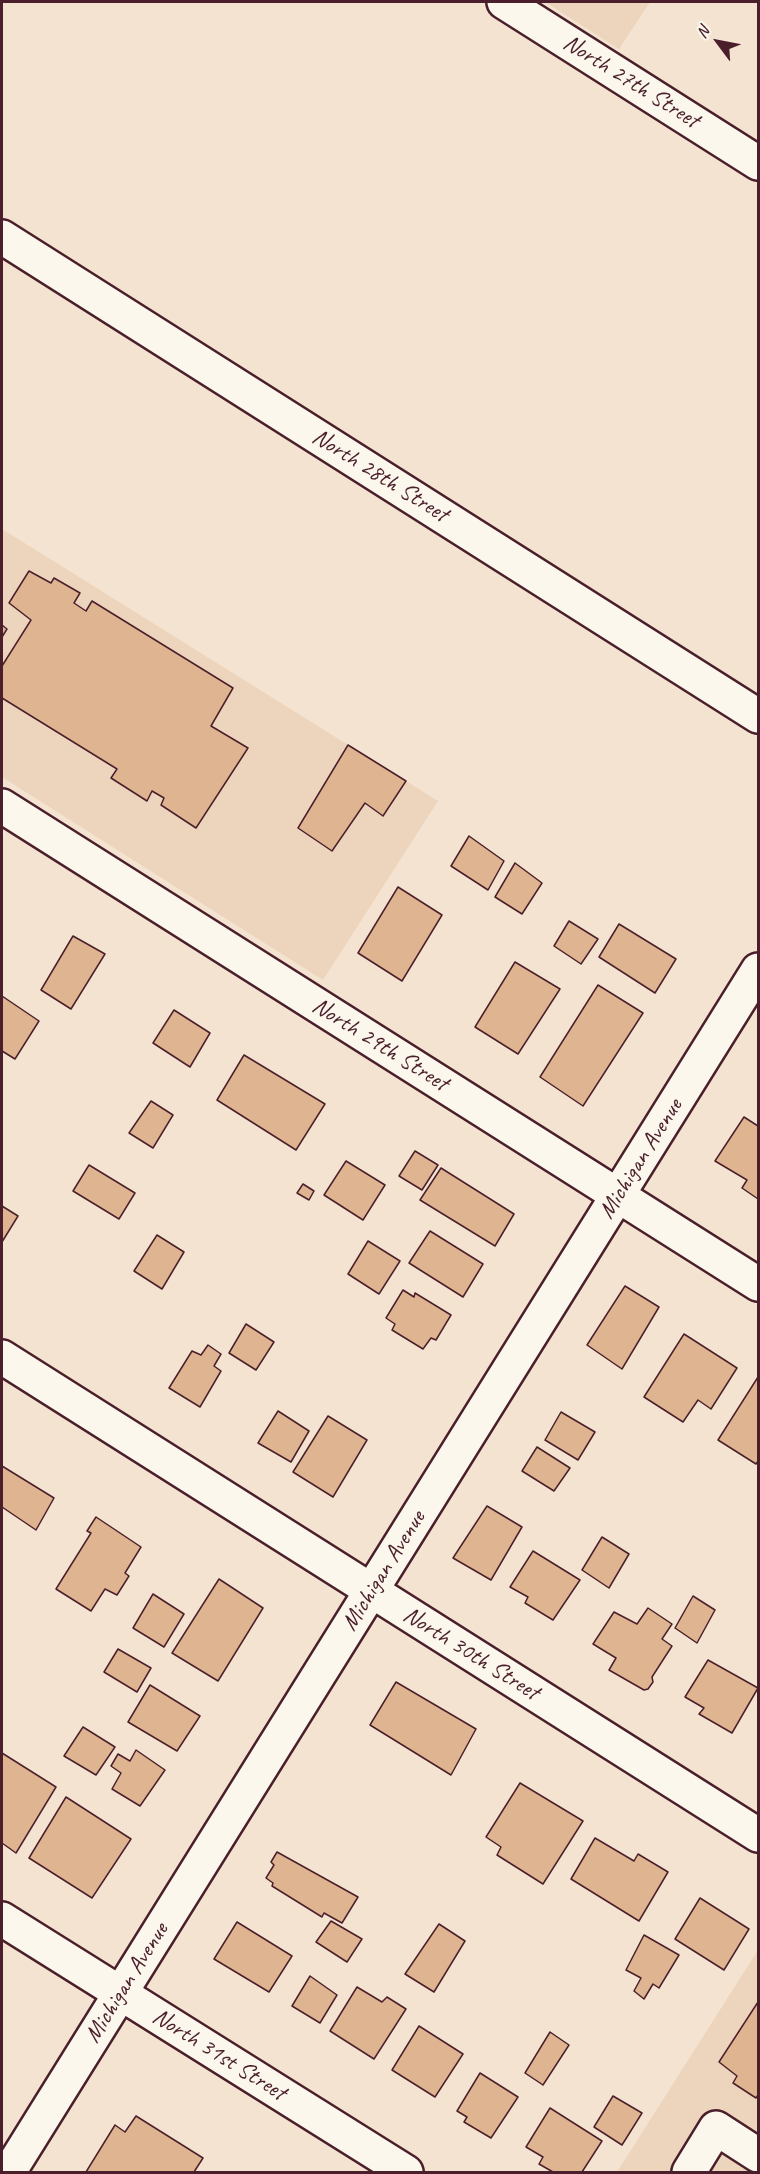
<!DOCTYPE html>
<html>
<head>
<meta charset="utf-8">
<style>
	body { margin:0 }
	#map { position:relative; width:760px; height:2174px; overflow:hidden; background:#f3e3d0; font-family:Caveat,sans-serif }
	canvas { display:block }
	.frame { position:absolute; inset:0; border:3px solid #4a1f2b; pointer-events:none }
	.north { position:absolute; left:688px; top:12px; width:60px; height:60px; -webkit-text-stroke:4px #fbf7ec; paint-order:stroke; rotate:302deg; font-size:16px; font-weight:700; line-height:24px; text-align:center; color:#4a1f2b }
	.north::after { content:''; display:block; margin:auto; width:21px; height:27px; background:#4a1f2b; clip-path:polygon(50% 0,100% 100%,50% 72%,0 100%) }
</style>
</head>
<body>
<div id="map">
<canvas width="760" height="2174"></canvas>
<div class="frame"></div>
<div class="north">N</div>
</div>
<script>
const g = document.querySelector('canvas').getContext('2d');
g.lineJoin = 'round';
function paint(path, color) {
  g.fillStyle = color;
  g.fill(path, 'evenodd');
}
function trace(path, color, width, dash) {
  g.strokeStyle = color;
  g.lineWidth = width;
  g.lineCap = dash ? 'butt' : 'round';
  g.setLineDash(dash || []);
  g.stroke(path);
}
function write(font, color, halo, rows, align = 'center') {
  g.font = font + ' Caveat,sans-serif';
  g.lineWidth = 4.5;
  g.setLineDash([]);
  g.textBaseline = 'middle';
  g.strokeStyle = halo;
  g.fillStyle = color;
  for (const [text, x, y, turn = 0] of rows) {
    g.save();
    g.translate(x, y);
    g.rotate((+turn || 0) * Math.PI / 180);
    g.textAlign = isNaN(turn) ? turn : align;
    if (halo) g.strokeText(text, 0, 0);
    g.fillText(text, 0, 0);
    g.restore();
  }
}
paint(new Path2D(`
	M545 2H650L619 49Z
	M2 529 438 801 323 980 2 777Z
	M758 1950V2172H617Z`), '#edd5bd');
const building = new Path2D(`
	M29 571 51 583 54 578 80 593 74 603 86 611 92 601 233 688 211 726 248 748 196 828 161 805 164 798 152 791 147 801 111 778 117 769 2 698V666L31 620 9 603Z
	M2 625 7 629 2 637Z
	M348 745 406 781 383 816 365 803 332 851 298 828Z
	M469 836 504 861 488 890 451 866Z
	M515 863 542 883 522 914 495 897Z
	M398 887 442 915 402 981 358 953Z
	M569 921 598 939 581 964 554 946Z
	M619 924 676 959 655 993 599 957Z
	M73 936 105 954 71 1009 41 990Z
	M515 962 560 989 518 1054 475 1027Z
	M598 985 643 1013 583 1106 540 1077Z
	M2 996 39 1021 15 1059 2 1051Z
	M174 1010 210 1033 190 1067 153 1043Z
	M244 1055 325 1104 296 1150 217 1100Z
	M151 1101 173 1115 153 1148 129 1133Z
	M744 1117 758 1126V1199L742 1188 747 1180 715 1161Z
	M415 1151 438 1165 422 1190 399 1176Z
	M346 1161 385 1185 363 1220 324 1195Z
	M89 1165 135 1193 119 1219 73 1191Z
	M441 1168 514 1214 495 1246 420 1200Z
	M303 1184 314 1191 309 1200 297 1193Z
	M2 1206 18 1216 2 1242Z
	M430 1231 483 1264 463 1297 409 1263Z
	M157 1235 184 1252 162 1289 134 1271Z
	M368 1241 400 1261 379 1294 348 1274Z
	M625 1286 659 1307 622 1369 587 1345Z
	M403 1290 414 1297 415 1293 451 1315 436 1340 431 1338 423 1349 392 1330 395 1324 386 1318Z
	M246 1324 274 1342 256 1370 229 1353Z
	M684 1334 737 1368 711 1409 698 1400 683 1422 644 1397Z
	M208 1345 221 1354 214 1366 221 1371 200 1407 169 1388 192 1351 201 1355Z
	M758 1377V1461L756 1464 718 1440Z
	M278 1411 309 1431 291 1462 258 1443Z
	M561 1412 595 1432 578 1460 545 1440Z
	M328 1416 367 1440 333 1497 293 1472Z
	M537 1447 570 1468 554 1491 522 1471Z
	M2 1466 54 1498 36 1530 2 1507Z
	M487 1506 522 1527 491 1580 453 1558Z
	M96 1517 141 1547 125 1573 129 1576 117 1595 105 1589 91 1611 56 1589 91 1533 87 1531Z
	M602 1537 629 1554 609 1588 582 1570Z
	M533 1551 580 1580 553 1620 525 1603 528 1597 510 1587Z
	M219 1579 263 1608 218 1681 172 1653Z
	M153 1594 184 1614 164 1647 133 1628Z
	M693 1596 715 1610 697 1643 675 1628Z
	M648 1608 672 1624 662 1639 672 1646 652 1677 653 1682 648 1689 644 1690 609 1670 616 1658 593 1644 614 1612 637 1624Z
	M118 1649 151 1668 137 1692 104 1672Z
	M708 1660 758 1688 732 1733 699 1714 704 1708 685 1697Z
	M396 1682 476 1729 451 1775 370 1725Z
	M150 1685 200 1716 177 1751 128 1722Z
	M83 1727 115 1747 96 1775 64 1756Z
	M136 1750 165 1770 140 1806 112 1789 121 1773 111 1766 118 1754 130 1761Z
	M2 1753 56 1787 16 1853 2 1843Z
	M520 1783 583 1821 543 1884 497 1855 501 1847 486 1837Z
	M66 1797 131 1839 92 1898 29 1858Z
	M595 1838 634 1861 638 1854 668 1872 639 1921 571 1879Z
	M277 1852 358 1897 342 1923 324 1913 322 1917 272 1886 273 1883 266 1878 274 1865 271 1862Z
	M700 1898 749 1929 724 1970 675 1939Z
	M331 1921 362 1939 347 1962 316 1942Z
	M237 1922 292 1956 269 1992 214 1959Z
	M439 1924 465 1941 434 1992 405 1974Z
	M644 1935 679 1955 659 1988 653 1984 644 1999 634 1991 641 1978 626 1970Z
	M310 1976 337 1995 320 2023 292 2006Z
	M357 1987 382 2002 387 1997 406 2009 374 2059 330 2031Z
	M758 2002V2095L756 2098 733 2083 737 2076 719 2062Z
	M419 2026 463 2054 435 2097 392 2070Z
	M550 2032 569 2045 543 2085 525 2073Z
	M480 2073 518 2097 491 2138 464 2122 467 2117 457 2111Z
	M613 2096 642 2113 622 2145 594 2127Z
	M550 2108 602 2141 582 2172H553L539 2164 543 2157 526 2147Z
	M136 2116 203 2158 194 2172H86L115 2125 125 2132Z`);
paint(building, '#dfb490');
trace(building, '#4a1f2b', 1.5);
const minor = new Path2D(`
	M504 2 758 163
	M2 237 758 716
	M2 806 758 1284
	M2 1357 758 1835
	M2 1919 406 2172
	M9 2172 758 970
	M689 2172 716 2128 758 2155`);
trace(minor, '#4a1f2b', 38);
trace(minor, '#fbf7ec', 33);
write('24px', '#4a1f2b', '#fbf7ec', [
	["North 27th Street",631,82,32],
	["North 28th Street",380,476,32],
	["North 29th Street",380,1045,32],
	["Michigan Avenue",641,1159,-58],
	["Michigan Avenue",384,1571,-58],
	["North 30th Street",471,1654,32],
	["Michigan Avenue",127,1983,-58],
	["North 31st Street",219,2055,32]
]);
</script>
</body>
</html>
